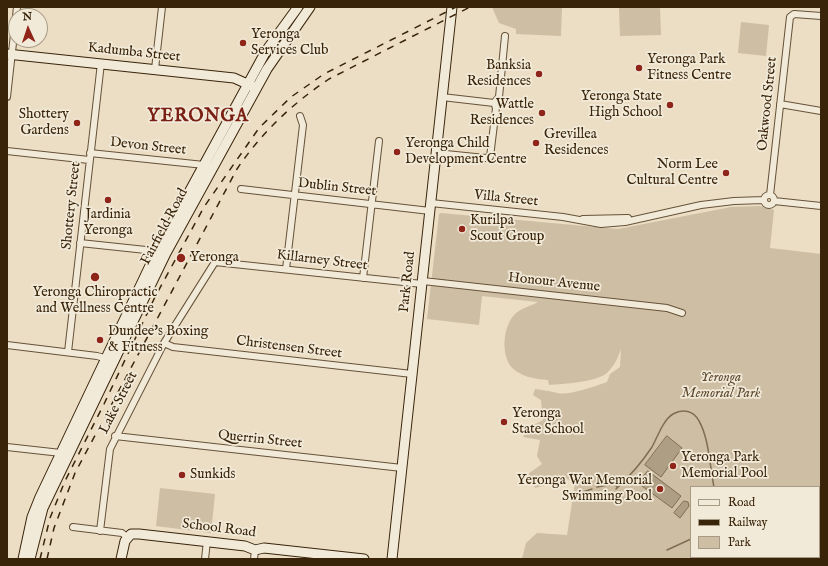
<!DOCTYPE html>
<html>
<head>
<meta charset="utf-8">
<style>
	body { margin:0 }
	#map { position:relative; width:828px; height:566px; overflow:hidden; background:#ebdec4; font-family:"IM FELL English",serif }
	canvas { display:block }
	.frame { position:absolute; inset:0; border:8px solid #392409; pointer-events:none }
	.legend { position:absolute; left:690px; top:486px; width:130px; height:72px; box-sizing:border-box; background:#f2ead9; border:1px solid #a89b86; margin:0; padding:5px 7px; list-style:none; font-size:12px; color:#392409 }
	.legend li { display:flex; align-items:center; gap:8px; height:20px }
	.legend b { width:20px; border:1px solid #a89b86 }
	.north { position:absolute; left:8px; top:8px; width:40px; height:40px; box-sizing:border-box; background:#f2ead9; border:1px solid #a89b86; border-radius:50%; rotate:357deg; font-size:11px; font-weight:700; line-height:16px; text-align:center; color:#392409 }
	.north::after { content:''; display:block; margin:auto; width:14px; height:18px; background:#8f2418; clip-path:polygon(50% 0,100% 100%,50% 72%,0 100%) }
</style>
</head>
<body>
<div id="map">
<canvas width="828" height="566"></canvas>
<div class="frame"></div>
<ul class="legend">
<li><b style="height:5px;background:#f2ead9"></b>Road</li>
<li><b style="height:5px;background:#392409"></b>Railway</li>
<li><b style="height:11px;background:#cdbea4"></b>Park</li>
</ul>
<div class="north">N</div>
</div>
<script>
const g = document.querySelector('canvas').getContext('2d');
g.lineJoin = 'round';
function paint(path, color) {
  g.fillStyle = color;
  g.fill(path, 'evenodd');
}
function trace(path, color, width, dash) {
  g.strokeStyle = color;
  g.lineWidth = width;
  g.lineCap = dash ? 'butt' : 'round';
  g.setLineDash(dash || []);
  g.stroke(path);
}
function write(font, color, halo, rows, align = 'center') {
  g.font = font + ' "IM FELL English",serif';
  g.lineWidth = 3.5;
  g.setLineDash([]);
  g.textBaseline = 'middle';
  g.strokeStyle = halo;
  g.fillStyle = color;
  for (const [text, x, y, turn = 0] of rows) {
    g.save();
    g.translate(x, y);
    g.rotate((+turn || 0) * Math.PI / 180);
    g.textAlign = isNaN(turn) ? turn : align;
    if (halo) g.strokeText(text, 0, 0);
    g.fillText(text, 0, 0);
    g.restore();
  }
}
paint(new Path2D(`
	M492 7H562L561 36 516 34V29L499 23Z
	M619 7H660L661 35 620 36Z
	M741 22 769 25 766 56 738 53Z
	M760 206 774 210 770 248 821 254V559H522L526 543 537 533 567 535 575 483 567 479 535 488 528 474 542 464 537 456 540 440 523 437 528 428 543 420 541 400 533 395 535 389C544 390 549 391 557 393 568 396 596 386 607 382L610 374 620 367 621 349C618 358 614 366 607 373 597 382 563 384 549 385L548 380C537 379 526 378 516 371 500 361 502 328 514 315 521 308 531 306 538 302L482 296 479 325 427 319 439 214 441 213 618 229 731 207ZM691 487H819V557H691Z
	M160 488 215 494 211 533 156 526Z`), '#cdbea4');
const water = new Path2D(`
	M667 436 682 448 661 477 645 465Z
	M648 471 681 496 672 508 638 483Z
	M684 501 688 502 689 506 680 518 674 513Z`);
paint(water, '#ae9f84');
trace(water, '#7f6e53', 1);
trace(new Path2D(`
	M608 477 617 487
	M597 487 613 484
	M616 489C629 477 642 462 652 447 658 436 663 420 673 414 683 408 694 411 699 421 709 438 710 468 714 487
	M583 492 592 489
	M667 550 691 539`), '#7f6e53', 1.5);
const street = new Path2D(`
	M155 69 162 7
	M7 97 17 7
	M442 97 494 103
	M494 103 499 97 505 36
	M780 104 821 111
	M7 151 89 160
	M90 153 204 165
	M436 153 485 158 490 157 496 108 494 103
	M241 189 430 211
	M764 200a5 5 0 1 1 10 0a5 5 0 1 1-10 0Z
	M770 195 790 17 794 14 821 16
	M774 201 821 206
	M431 203 563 217 601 224 625 222 701 205 734 201 764 200
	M583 219 628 218
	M80 243 146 250 156 253
	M286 269 303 125 300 116
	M363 278 379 141
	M423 281 667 308 682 313
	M164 343 173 347 412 374
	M7 345 97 356 108 359
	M68 352 101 63
	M115 436 402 468
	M7 447 61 453
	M73 527 122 533 127 537
	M100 531 110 449 164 343 215 262 422 284
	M205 559 207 541
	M254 559 255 550`);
const secondary = new Path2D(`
	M7 54 234 78 254 87
	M23 559 32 517 40 497 156 253 266 51 298 7
	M30 559 43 508 166 253 267 69 310 7
	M121 559 125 541 131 534H139L245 546 255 550 264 548 364 559
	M392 559 452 7`);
trace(street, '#665238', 8);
trace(secondary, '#392409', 11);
trace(street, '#f2ead9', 6);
trace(secondary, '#f2ead9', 9);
trace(new Path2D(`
	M40 559 50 518 65 481 104 404 155 297 204 207 259 128 291 97 324 74 456 7
	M47 559 54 528 75 473 237 169C262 132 292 104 329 79L470 7`), '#392409', 1.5, [7, 7]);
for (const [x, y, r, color] of [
	[243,43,4,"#8f2418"],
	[639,68,4,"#8f2418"],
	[539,74,4,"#8f2418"],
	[670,105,4,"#8f2418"],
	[542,113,4,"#8f2418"],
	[77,123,4,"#8f2418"],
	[536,143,4,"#8f2418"],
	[397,152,4,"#8f2418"],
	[726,173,4,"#8f2418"],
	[108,200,4,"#8f2418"],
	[462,229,4,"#8f2418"],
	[181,258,5,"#8f2418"],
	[95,277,5,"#8f2418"],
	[100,340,4,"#8f2418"],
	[504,422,4,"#8f2418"],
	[673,466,4,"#8f2418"],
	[182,475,4,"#8f2418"],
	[660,489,4,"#8f2418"]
]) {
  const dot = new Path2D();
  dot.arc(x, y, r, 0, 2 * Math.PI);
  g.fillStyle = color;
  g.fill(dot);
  trace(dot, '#f2ead9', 1.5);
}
write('14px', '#392409', '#f2ead9', [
	["Yeronga",251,35],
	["Services Club",251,51],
	["Yeronga Park",647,60],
	["Fitness Centre",647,76],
	["Banksia",531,66,"right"],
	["Residences",531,82,"right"],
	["Yeronga State",662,97,"right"],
	["High School",662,113,"right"],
	["Wattle",534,105,"right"],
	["Residences",534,121,"right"],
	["Shottery",69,115,"right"],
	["Gardens",69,131,"right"],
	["Grevillea",544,135],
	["Residences",544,151],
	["Yeronga Child",405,144],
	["Development Centre",405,160],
	["Norm Lee",718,165,"right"],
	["Cultural Centre",718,181,"right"],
	["Jardinia",108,215,"center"],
	["Yeronga",108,231,"center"],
	["Kurilpa",470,221],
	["Scout Group",470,237],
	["Yeronga",190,258],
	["Yeronga Chiropractic",95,293,"center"],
	["and Wellness Centre",95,309,"center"],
	["Dundee's Boxing",108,332],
	["& Fitness",108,348],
	["Yeronga",512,414],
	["State School",512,430],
	["Yeronga Park",681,458],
	["Memorial Pool",681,474],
	["Sunkids",190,475],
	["Yeronga War Memorial",652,481,"right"],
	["Swimming Pool",652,497,"right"]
], 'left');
write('14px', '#392409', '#f2ead9', [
	["Kadumba Street",134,53,6],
	["Oakwood Street",768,104,-84],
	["Devon Street",148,147,6],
	["Dublin Street",337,188,6],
	["Villa Street",506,199,6],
	["Shottery Street",72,206,-84],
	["Fairfield Road",165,227,-62],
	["Killarney Street",322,261,7],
	["Park Road",408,282,-84],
	["Honour Avenue",554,283,6],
	["Christensen Street",289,348,7],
	["Lake Street",119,403,-63],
	["Querrin Street",260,440,6],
	["School Road",219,529,7]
]);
write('italic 14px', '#5e4a30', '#f2ead9', [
	["Yeronga",721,378],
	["Memorial Park",721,394]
]);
g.letterSpacing = '1px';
write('bold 18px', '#7a1f14', '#f2ead9', [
	["YERONGA",198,117]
]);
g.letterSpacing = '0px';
</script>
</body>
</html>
